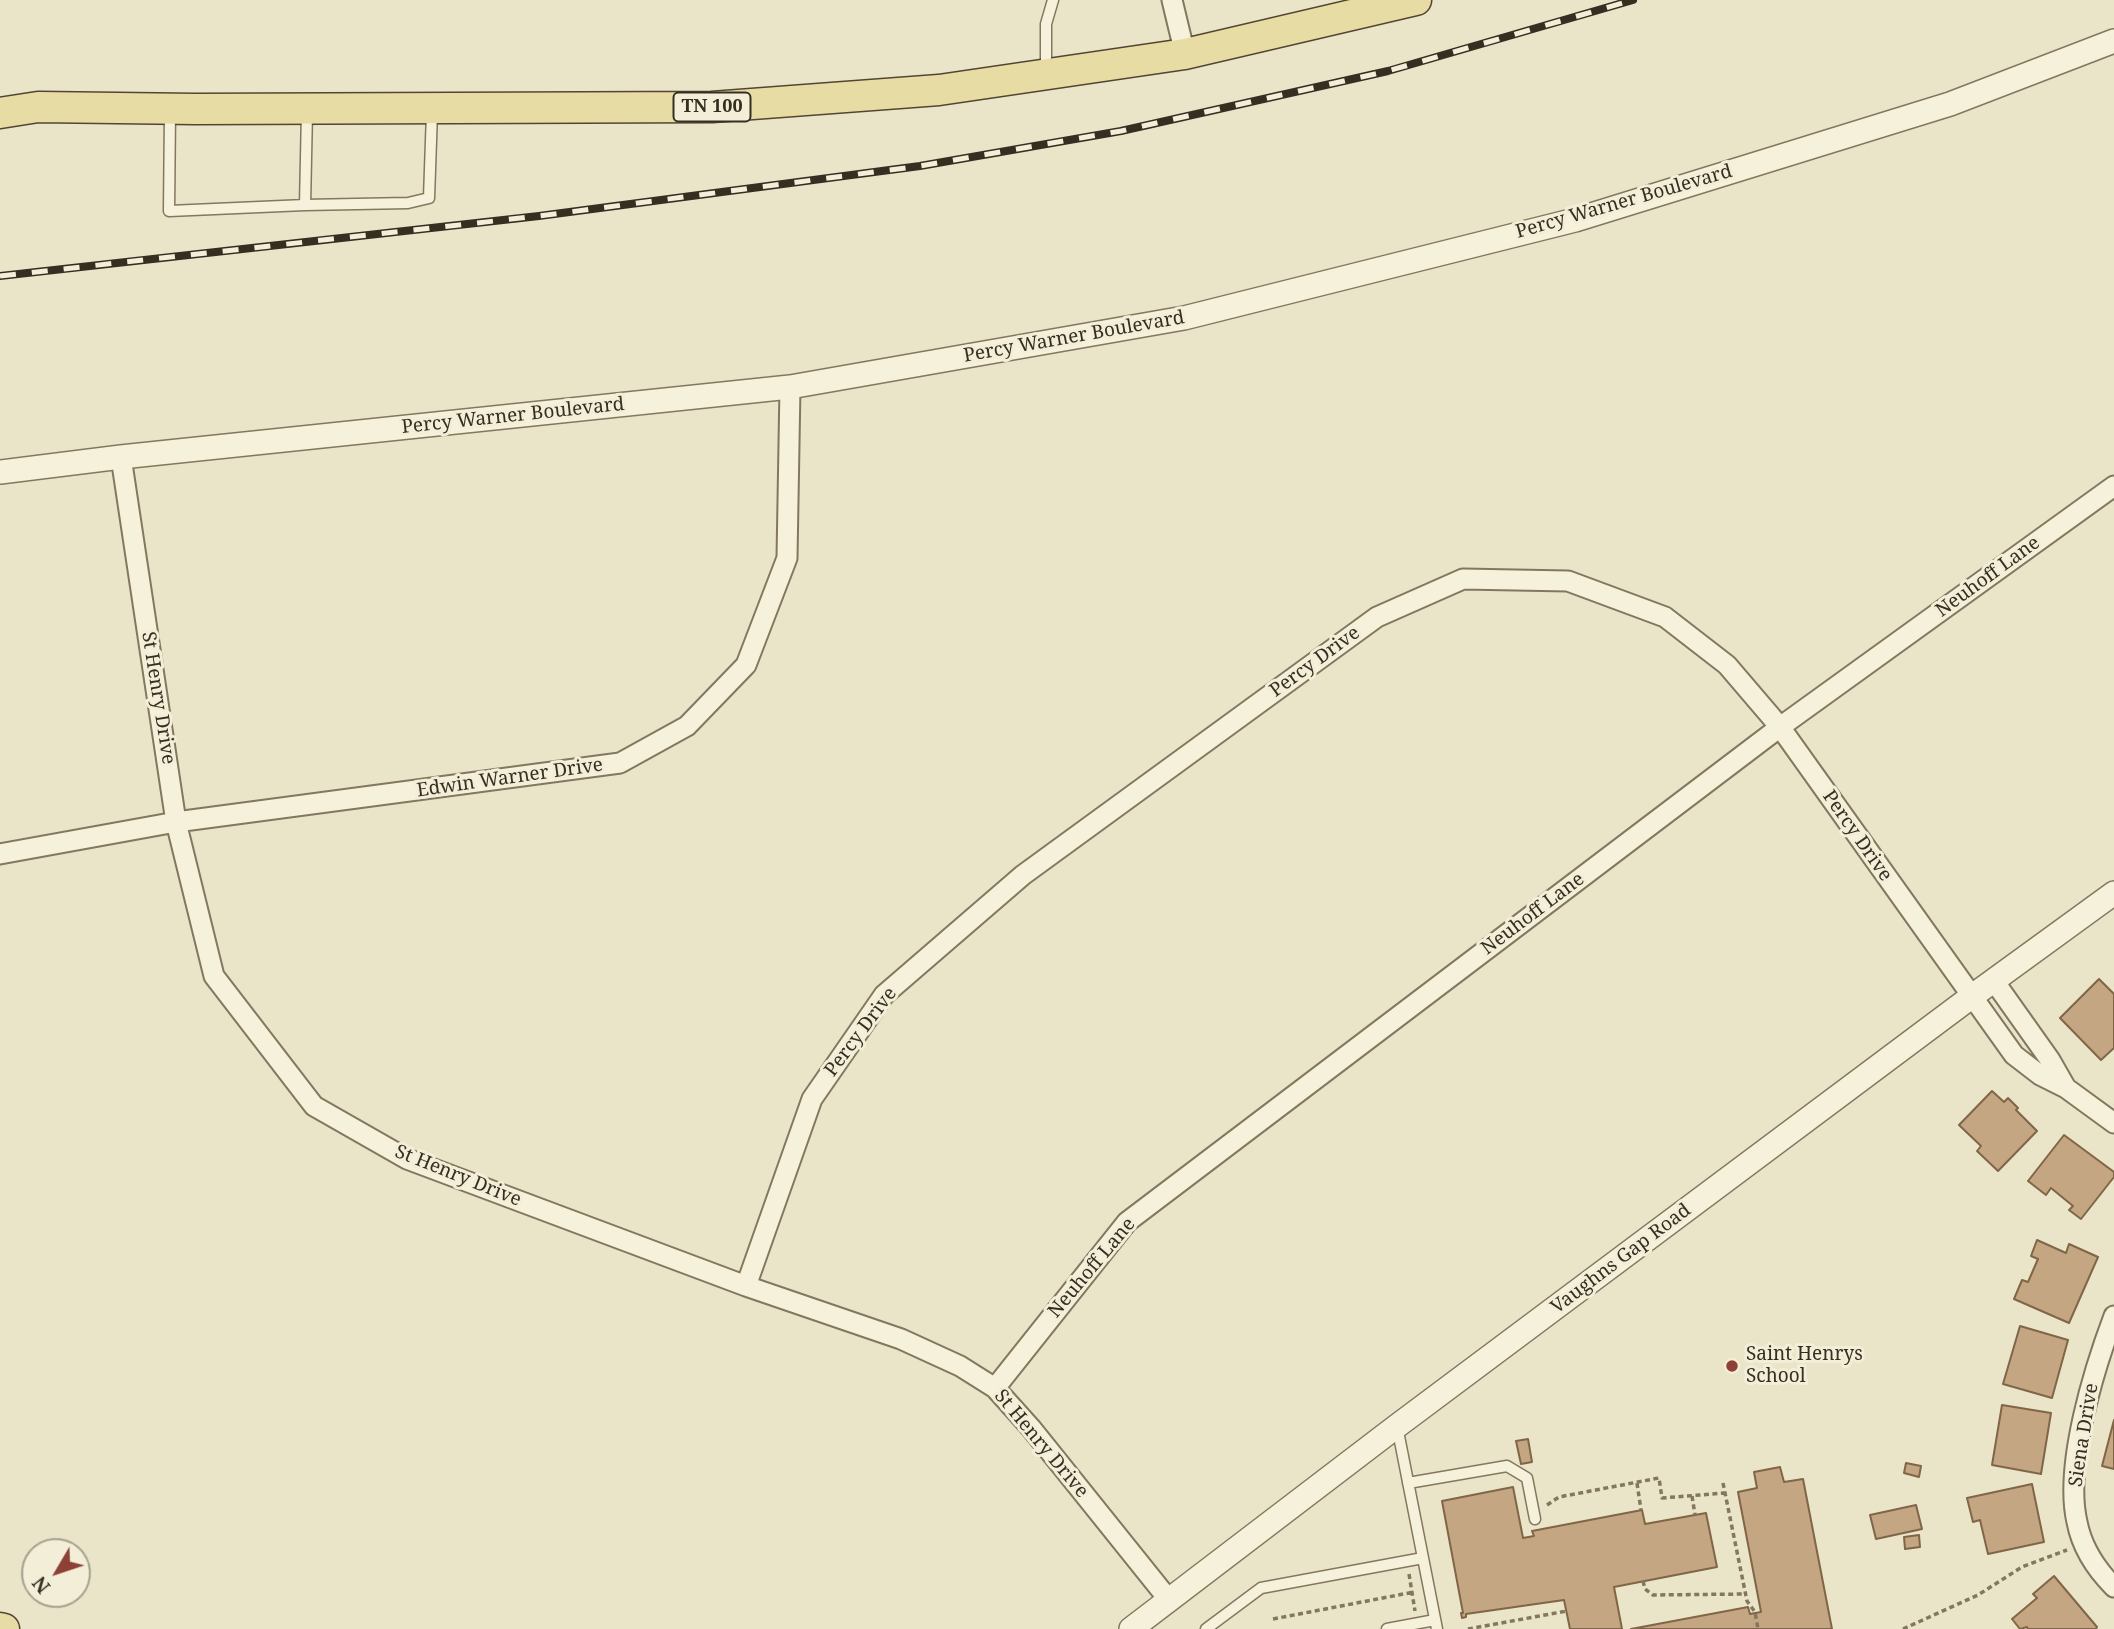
<!DOCTYPE html>
<html>
<head>
<meta charset="utf-8">
<style>
	body { margin:0 }
	#map { position:relative; width:2114px; height:1629px; overflow:hidden; background:#eae4c8; font-family:"Noto Serif",serif }
	canvas { display:block }
	.north { position:absolute; left:21px; top:1538px; width:70px; height:70px; box-sizing:border-box; background:#f2eed7; border:2px solid #a7a18e; border-radius:50%; rotate:231deg; font-size:19px; font-weight:700; line-height:28px; text-align:center; color:#362e21 }
	.north::after { content:''; display:block; margin:auto; width:24px; height:32px; background:#8c4036; clip-path:polygon(50% 0,100% 100%,50% 72%,0 100%) }
</style>
</head>
<body>
<div id="map">
<canvas width="2114" height="1629"></canvas>
<div class="north">N</div>
</div>
<script>
const g = document.querySelector('canvas').getContext('2d');
g.lineJoin = 'round';
function paint(path, color) {
  g.fillStyle = color;
  g.fill(path, 'evenodd');
}
function trace(path, color, width, dash) {
  g.strokeStyle = color;
  g.lineWidth = width;
  g.lineCap = dash ? 'butt' : 'round';
  g.setLineDash(dash || []);
  g.stroke(path);
}
function write(font, color, halo, rows, align = 'center') {
  g.font = font + ' "Noto Serif",serif';
  g.lineWidth = 6;
  g.setLineDash([]);
  g.textBaseline = 'middle';
  g.strokeStyle = halo;
  g.fillStyle = color;
  for (const [text, x, y, turn = 0] of rows) {
    g.save();
    g.translate(x, y);
    g.rotate((+turn || 0) * Math.PI / 180);
    g.textAlign = isNaN(turn) ? turn : align;
    if (halo) g.strokeText(text, 0, 0);
    g.fillText(text, 0, 0);
    g.restore();
  }
}
const building = new Path2D(`
	M2099 979 2114 994V1048L2101 1060 2060 1018Z
	M1992 1091 2004 1102 2008 1098 2018 1108 2016 1110 2037 1131 1998 1171 1977 1151 1981 1146 1959 1125Z
	M2064 1135 2114 1172V1177L2081 1219 2069 1210 2073 1206 2051 1188 2046 1195 2028 1181Z
	M2037 1240 2066 1253 2069 1244 2098 1257 2069 1323 2014 1299 2022 1280 2028 1282 2038 1259 2031 1256Z
	M2020 1326 2068 1340 2052 1398 2003 1384Z
	M2002 1405 2051 1413 2041 1474 1992 1465Z
	M2114 1420V1469L2102 1466Z
	M1528 1439 1532 1462 1521 1464 1516 1441Z
	M1906 1463 1921 1466 1919 1477 1904 1473Z
	M1780 1467 1784 1482 1803 1479 1832 1629H1631L1748 1607 1750 1614 1761 1612 1738 1492 1757 1488 1754 1472Z
	M2032 1484 2044 1542 1988 1554 1980 1520 1973 1522 1967 1498Z
	M1513 1487 1523 1538 1534 1536 1532 1531 1642 1510 1645 1524 1706 1513 1717 1567 1614 1587 1622 1629H1570L1564 1600 1466 1614V1617L1462 1618 1461 1613H1463L1442 1501Z
	M1916 1505 1922 1529 1876 1539 1870 1515Z
	M1919 1535 1920 1547 1905 1549 1904 1537Z
	M2054 1576 2097 1627 2096 1629H2028L2027 1627 2020 1629 2012 1619 2037 1598 2033 1594Z`);
paint(building, '#c4a682');
trace(building, '#806647', 2);
const service = new Path2D(`
	M1046 72V24L1053 0
	M170 112 169 211 305 205 408 203 429 198 432 112
	M305 205 307 111
	M1397 1426 1437 1629
	M1408 1483 1507 1466 1527 1478 1535 1519
	M1206 1629 1261 1588 1423 1558
	M1387 1629 1435 1620`);
const minor = new Path2D(`
	M1172 0 1185 54
	M121 457 176 822 214 976 314 1106 407 1159 746 1286 901 1339 960 1366 995 1388 1031 1428 1169 1600
	M0 854 176 822 620 763 687 726 746 665 787 558 790 387
	M2066 1088 2114 1123
	M746 1286 812 1099 884 995 1023 875 1377 617 1463 579 1568 581 1665 617 1727 665 1780 727 2014 1055 2040 1075 2066 1088 2050 1060 1994 981
	M2114 1316C2094 1369 2064 1466 2077 1522 2082 1548 2096 1569 2114 1587
	M995 1388 1127 1222 1780 727 2114 486`);
const tertiary = new Path2D(`
	M0 472 121 457 790 387 1184 318 1575 220 1950 104 2114 41
	M1131 1629 1397 1426 1971 997 2114 893`);
const primary = new Path2D(`
	M0 113 38 107 196 109 712 107 939 90 1185 54 1416 0
	M0 1628 4 1629`);
trace(service, '#84775f', 13);
trace(minor, '#84775f', 23);
trace(tertiary, '#84775f', 26);
trace(primary, '#524633', 33);
trace(new Path2D(`
	M1637 1483 1641 1510
	M1723 1483 1747 1601 1755 1612 1758 1629
	M1692 1496 1695 1515
	M1547 1505 1559 1497 1659 1478 1662 1498 1725 1493
	M1409 1574 1415 1611
	M1643 1581 1645 1589 1653 1595 1745 1594
	M1273 1619 1414 1592
	M1468 1629 1567 1611
	M1903 1629 1978 1595 2022 1567 2067 1550`), '#84775f', 3.5, [5, 3.5]);
trace(service, '#f5f1db', 10);
trace(minor, '#f5f1db', 19);
trace(tertiary, '#f5f1db', 23);
trace(primary, '#e8dca5', 30);
const rail = new Path2D(`
	M0 276 539 216 920 166 1121 131 1388 71 1633 0`);
trace(rail, '#362e21', 8);
trace(rail, '#f2eed7', 5, [16]);
for (const [x, y, r, color] of [
	[1732,1366,7,"#8c4036"]
]) {
  const dot = new Path2D();
  dot.arc(x, y, r, 0, 2 * Math.PI);
  g.fillStyle = color;
  g.fill(dot);
  trace(dot, '#f2eed7', 2.5);
}
for (const [x, y, w] of [
	[712,107,77]
]) {
  const box = new Path2D();
  box.roundRect(x - w / 2, y - 14.5, w, 29, 5);
  g.fillStyle = '#f2eed7';
  g.fill(box);
  trace(box, '#362e21', 2);
}
write('bold 18px', '#362e21', null, [
	["TN 100",712,107]
]);
write('19px', '#362e21', '#f2eed7', [
	["Percy Warner Boulevard",1624,202,-16],
	["Percy Warner Boulevard",1074,337,-10],
	["Percy Warner Boulevard",513,416,-6],
	["Neuhoff Lane",1988,577,-36],
	["Percy Drive",1315,662,-36],
	["St Henry Drive",158,698,81],
	["Edwin Warner Drive",510,778,-8],
	["Percy Drive",1857,836,55],
	["Neuhoff Lane",1533,914,-37],
	["Percy Drive",861,1032,-53],
	["St Henry Drive",458,1176,22],
	["Vaughns Gap Road",1621,1259,-37],
	["Neuhoff Lane",1092,1268,-50],
	["Siena Drive",2084,1435,-81],
	["St Henry Drive",1041,1444,50]
]);
write('19px', '#362e21', '#f2eed7', [
	["Saint Henrys",1746,1355],
	["School",1746,1377]
], 'left');
</script>
</body>
</html>
